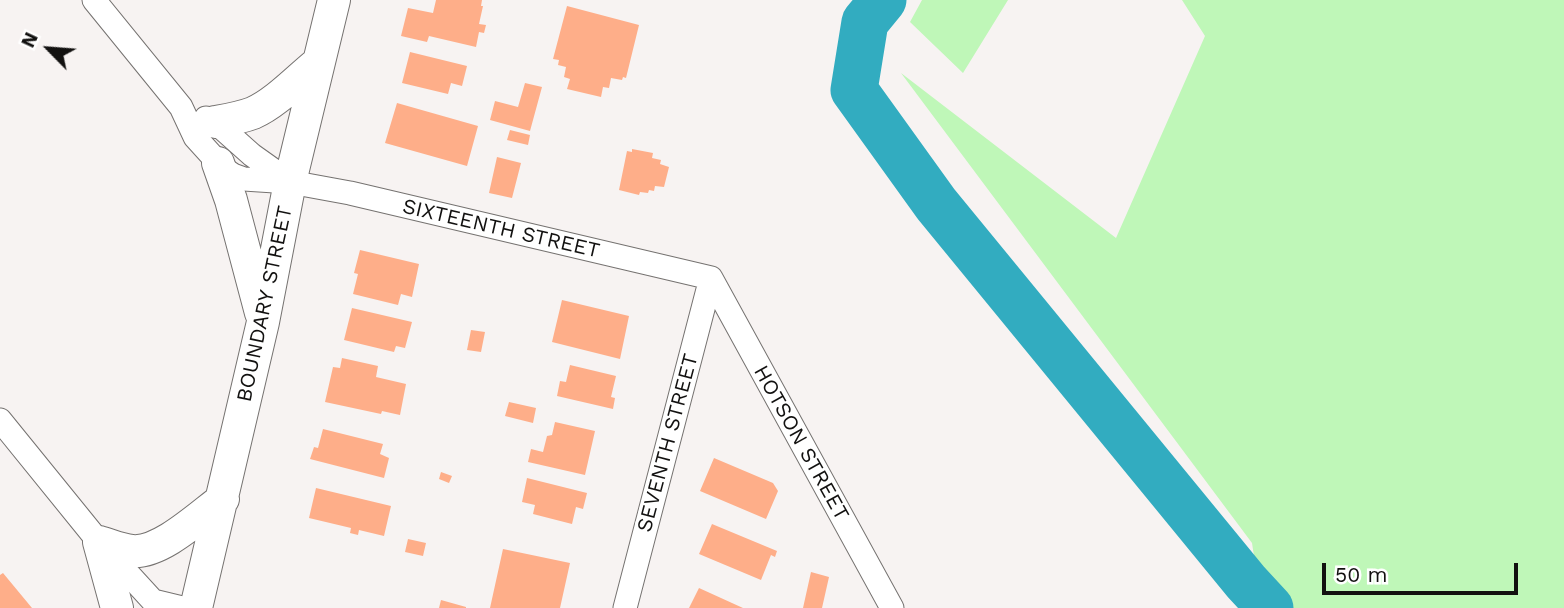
<!DOCTYPE html>
<html>
<head>
<meta charset="utf-8">
<style>
	body { margin:0 }
	#map { position:relative; width:1564px; height:608px; overflow:hidden; background:#f7f3f2; font-family:"Work Sans",sans-serif }
	canvas { display:block }
	.north { position:absolute; left:14px; top:14px; width:70px; height:70px; -webkit-text-stroke:5px #fff; paint-order:stroke; rotate:295deg; font-size:19px; font-weight:700; line-height:28px; text-align:center; color:#121110 }
	.north::after { content:''; display:block; margin:auto; width:24px; height:32px; background:#121110; clip-path:polygon(50% 0,100% 100%,50% 72%,0 100%) }
	.scale { position:absolute; left:1322px; top:563px; width:196px; height:32px; box-sizing:border-box; border:4px solid #121110; border-top:0; padding-left:9px; font-size:21px; line-height:24px; white-space:nowrap; color:#121110; -webkit-text-stroke:5px #fff; paint-order:stroke }
</style>
</head>
<body>
<div id="map">
<canvas width="1564" height="608"></canvas>
<div class="north">N</div>
<div class="scale">50 m</div>
</div>
<script>
const g = document.querySelector('canvas').getContext('2d');
g.lineJoin = 'round';
function paint(path, color) {
  g.fillStyle = color;
  g.fill(path, 'evenodd');
}
function trace(path, color, width, dash) {
  g.strokeStyle = color;
  g.lineWidth = width;
  g.lineCap = dash ? 'butt' : 'round';
  g.setLineDash(dash || []);
  g.stroke(path);
}
function write(font, color, halo, rows, align = 'center') {
  g.font = font + ' "Work Sans",sans-serif';
  g.lineWidth = 6;
  g.setLineDash([]);
  g.textBaseline = 'middle';
  g.strokeStyle = halo;
  g.fillStyle = color;
  for (const [text, x, y, turn = 0] of rows) {
    g.save();
    g.translate(x, y);
    g.rotate((+turn || 0) * Math.PI / 180);
    g.textAlign = isNaN(turn) ? turn : align;
    if (halo) g.strokeText(text, 0, 0);
    g.fillText(text, 0, 0);
    g.restore();
  }
}
paint(new Path2D(`
	M922 0H1008L963 73 910 22Z
	M1182 0H1564V608H1262L1252 543 901 73 1116 238 1205 36Z`), '#bff7b8');
trace(new Path2D(`
	M883 0 865 22 854 90 936 204 1246 582 1270 608`), '#32acc0', 47);
paint(new Path2D(`
	M436 0H482L481 6H483L479 24 486 25 484 33 479 32 476 47 429 36 427 42 401 36 408 8 433 13Z
	M567 6 639 25 626 78 623 77 622 80 611 78 609 88 603 87 601 97 567 89 570 79 564 77 566 67 558 65 559 60 553 59Z
	M410 52 467 66 462 86 451 83 448 94 402 83Z
	M525 83 542 87 530 131 490 120 495 101 518 107Z
	M397 103 478 126 467 166 385 143Z
	M510 130 530 135 528 145 507 140Z
	M632 149 653 153 652 158 661 160 660 164 669 167 664 187 655 186 654 191 649 190 648 193 640 192 639 195 619 190 627 151 632 152Z
	M497 157 521 163 512 198 489 193Z
	M360 250 419 264 412 297 401 294 398 305 353 294 358 274 354 273Z
	M562 300 629 316 620 359 552 342Z
	M352 308 412 322 405 348 396 346 394 352 344 340Z
	M471 330 485 332 481 352 467 350Z
	M342 358 378 366 376 377 406 384 400 415 382 411 381 414 325 402 333 367 340 368Z
	M570 365 616 376 611 397 615 398 613 409 557 396 560 381 566 382Z
	M509 402 536 408 533 423 505 416Z
	M555 422 595 431 585 475 528 462 531 449 543 452 547 436 552 435Z
	M323 429 383 444 380 454 389 458 384 478 310 459 314 447 318 448Z
	M714 458 773 483 778 491 766 519 700 491Z
	M441 472 452 476 449 483 439 479Z
	M527 478 587 493 583 509 576 507 572 524 533 514 535 505 522 502Z
	M316 488 391 506 384 536 359 530 358 535 350 533 351 528 309 518Z
	M712 524 777 551 775 557 771 555 761 580 699 554Z
	M408 539 426 543 423 556 405 552Z
	M503 549 570 563 560 608H490Z
	M811 572 829 577 822 608H803Z
	M3 573 32 608H0V575Z
	M699 588 743 608H689Z
	M441 600 466 607V608H439Z`), '#feae89');
const street = new Path2D(`
	M94 0 181 107 195 137 224 169 233 175 244 179 290 182 350 193 711 278
	M206 118 215 122 252 155 290 182
	M711 278 892 608
	M0 420 99 542 153 601 182 608
	M625 608 711 278`);
const secondary = new Path2D(`
	M215 122C227 120 240 118 253 113 276 103 299 78 319 62
	M218 163 231 200 261 313
	M99 542C110 545 121 550 132 551 160 554 200 516 223 499
	M99 542 117 608
	M196 608 263 322 290 182 334 0`);
trace(street, '#757270', 25);
trace(secondary, '#757270', 34);
trace(street, '#fff', 23);
trace(secondary, '#fff', 32);
write('21px', '#121110', '#fff', [
	["SIXTEENTH STREET",501,229,13],
	["BOUNDARY STREET",265,304,-78],
	["SEVENTH STREET",668,443,-75],
	["HOTSON STREET",801,443,61]
]);
</script>
</body>
</html>
